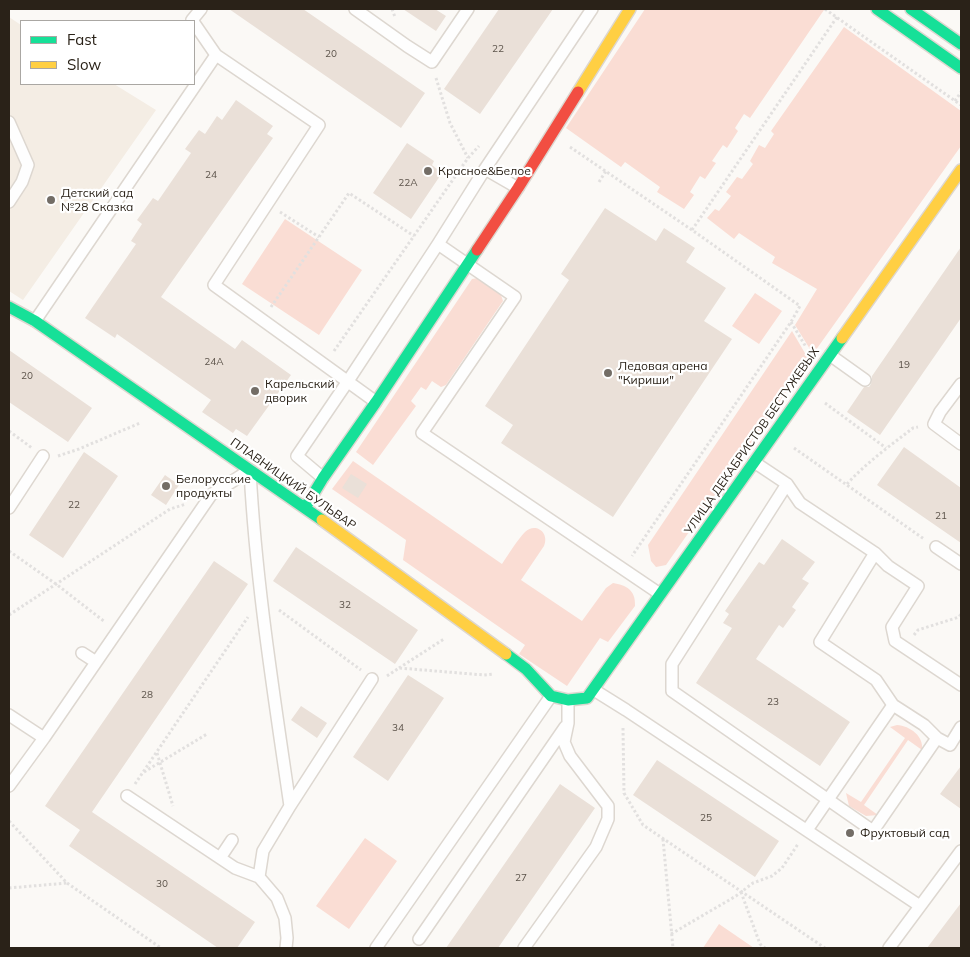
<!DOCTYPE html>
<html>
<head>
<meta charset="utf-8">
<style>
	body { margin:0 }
	#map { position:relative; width:970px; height:957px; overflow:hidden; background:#fbf9f6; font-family:Mulish,sans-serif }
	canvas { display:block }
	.frame { position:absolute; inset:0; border:10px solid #2a2218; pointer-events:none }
	.legend { position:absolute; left:20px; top:20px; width:175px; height:65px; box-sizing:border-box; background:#fff; border:1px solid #aaa7a3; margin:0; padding:6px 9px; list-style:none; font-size:15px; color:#2a2218 }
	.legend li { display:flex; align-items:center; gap:10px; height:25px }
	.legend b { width:25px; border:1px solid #aaa7a3 }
</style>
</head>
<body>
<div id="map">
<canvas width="970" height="957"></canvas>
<div class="frame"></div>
<ul class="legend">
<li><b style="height:6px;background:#16e098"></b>Fast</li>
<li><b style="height:6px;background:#ffcf43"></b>Slow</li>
</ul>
</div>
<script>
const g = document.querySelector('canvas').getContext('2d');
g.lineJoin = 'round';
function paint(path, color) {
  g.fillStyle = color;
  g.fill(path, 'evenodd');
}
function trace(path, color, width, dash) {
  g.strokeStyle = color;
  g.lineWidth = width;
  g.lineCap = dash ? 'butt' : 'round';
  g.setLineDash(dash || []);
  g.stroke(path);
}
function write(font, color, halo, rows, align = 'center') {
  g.font = font + ' Mulish,sans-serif';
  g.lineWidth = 4.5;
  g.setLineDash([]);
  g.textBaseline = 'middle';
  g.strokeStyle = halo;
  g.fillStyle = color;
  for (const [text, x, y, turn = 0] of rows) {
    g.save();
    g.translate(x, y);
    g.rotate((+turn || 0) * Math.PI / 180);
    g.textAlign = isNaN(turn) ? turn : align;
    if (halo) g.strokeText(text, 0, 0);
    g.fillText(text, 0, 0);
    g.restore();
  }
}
paint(new Path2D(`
	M9 17 21 25V84H114L156 110 23 300 9 291Z`), '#f4ede4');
paint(new Path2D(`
	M645 9H821L824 10 750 118 744 114 735 128 738 131 727 148 723 145 712 161 716 163 705 179 700 176 690 192 694 195 684 209 657 192 660 187 625 162 621 167 566 128Z
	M844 27 961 111V146L813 354 795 325 817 289 772 263 775 257 739 233 734 239 707 218 715 209 719 211 731 196 726 192 737 177 742 179 753 164 750 161 759 145 765 148 774 134 771 131Z
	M285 219 362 270 319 335 242 284Z
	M478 278 500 292 503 301 446 385 441 387 432 381 426 390 421 387 411 401 416 406 373 465 356 452 472 279Z
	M755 293 782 311 759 344 732 326Z
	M792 331 809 360 666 565 656 567 651 561 648 545Z
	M353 461 502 564C508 555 518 539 525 532 535 522 550 532 544 546L521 580 582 621 606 588 613 583C626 585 636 590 635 606L608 642 600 638 567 686 519 654 525 645 403 560 406 540 332 489Z
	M897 725C910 726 924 736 922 750L908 740 864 805 878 815 866 816 849 806 846 793 861 802 905 738 890 727Z
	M365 838 397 861 349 929 316 906Z
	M719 924 754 948H703Z`), '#faddd4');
paint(new Path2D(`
	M229 9H303L425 93 401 128Z
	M403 9H435L446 16 436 31Z
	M499 9H553L480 114 444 89Z
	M236 100 273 126 267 134 273 138 161 297 235 349 242 340 291 375 247 436 236 429 233 433 202 412 211 400 117 334 115 338 85 318 136 244 131 241 142 224 137 220 153 198 158 201 191 153 185 149 199 130 205 134 217 116 222 120Z
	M407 143 434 161 432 165 442 173 411 219 373 193Z
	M605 208 656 241 664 228 695 248 686 262 726 288 704 321 732 339 613 517 501 443 513 425 485 406 569 280 561 274Z
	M961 247V318L880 435 847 412 864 387H869L871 384 872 380V376Z
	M9 350 92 408 68 442 9 402Z
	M904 447 961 488V543L877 485Z
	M84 452 118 476 63 558 29 535Z
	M351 474 367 484 358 498 342 488Z
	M165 475 179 485 166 505 151 495Z
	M782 539 815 562 802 579 809 583 792 607 796 610 783 628 779 625 756 659 850 722 820 766 696 683 732 628 723 623 729 614 725 611 759 562 764 565Z
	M296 547 418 630 395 664 273 581Z
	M214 561 248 584 92 812 255 922 237 948H218L69 846 80 830 45 806Z
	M408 675 444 698 388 781 353 757Z
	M301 706 327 723 317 738 291 720Z
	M657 760 779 841 755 877 633 795Z
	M961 766V809L940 794Z
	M560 784 595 808 498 948H446Z
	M961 903V948H927Z`), '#eae0d8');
const lane = new Path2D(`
	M355 9 407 46 432 62 468 9
	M193 21 192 20 201 9
	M194 23 216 55 319 125 214 285 376 402
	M9 122 28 165 22 182 9 202
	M485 169 518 188
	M438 244 515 297 422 433 660 594
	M35 321 216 55
	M830 355 865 380
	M961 384 940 412 934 424 961 444
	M754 462 787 484 800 503 875 553 888 566 918 586 892 627 895 641 961 685
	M250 471C256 584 274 695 290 806
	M323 478 297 456 348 381 438 244 485 169 592 9
	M787 484 672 664V691L873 831 937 738
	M9 508 43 456
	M936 547 961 564
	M875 553 820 642 876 680 893 705 924 725 937 738 950 745 961 727
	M82 653 96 662
	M594 690 626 710 920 906
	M9 715 44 738
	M9 786 44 738 211 495 250 470
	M127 796 235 868 259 877 277 898 285 918 287 938 286 948
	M807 830 893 705
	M220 858 232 840
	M259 877 263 851 290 806 372 679
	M419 939 565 727
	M376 948 551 696
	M524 948 596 847 608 819V806L570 756 564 742 568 723V700
	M889 948 961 851`);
const fast = new Path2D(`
	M877 9 961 68
	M911 9 961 44
	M9 307 35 321 322 520
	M305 508 323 478 376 402 477 250
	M506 654 526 669 551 696 568 700 587 698 842 338`);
const slow = new Path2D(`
	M578 92 630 9
	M842 338 961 170
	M322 520 506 654`);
const jam = new Path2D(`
	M477 250 518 188 578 92`);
trace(lane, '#ddd7d0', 14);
trace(fast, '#ddd7d0', 14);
trace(slow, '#ddd7d0', 14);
trace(jam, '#ddd7d0', 14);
trace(new Path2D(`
	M392 9 395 17
	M825 9 860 34 961 105
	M436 78 450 123 468 158
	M955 101 961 92
	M570 147 692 230 800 306 791 322 632 556
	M599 182 606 171
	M280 212 319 237
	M692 230 837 17
	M271 307 349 193 414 236
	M791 322 806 347
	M334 351 468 158 479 146
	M825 403 886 448
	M9 431 32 448
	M794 448 924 539
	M58 456 79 449 140 423
	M847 484C866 463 891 445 913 428L918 427
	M9 551 56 584 105 622
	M279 610 361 670
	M9 615 170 509 186 504
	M914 635 918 630 959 617 961 614
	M399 668 444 639
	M387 676 399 668 484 675 493 674
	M623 728 624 793 643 825 825 948
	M157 753 173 806
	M144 772 207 734
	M135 784 248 617
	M9 821 67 883 161 948
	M663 839 673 948
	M9 888 67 883
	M741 892 760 944 765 948
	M671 934 736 896 753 883 772 876 782 868 798 844`), '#e2e0df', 3, [2.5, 2.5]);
trace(lane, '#fefefe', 11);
trace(fast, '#16e098', 11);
trace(slow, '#ffcf43', 11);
trace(jam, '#f24e42', 11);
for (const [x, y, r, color] of [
	[428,171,5,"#736d66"],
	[51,200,5,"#736d66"],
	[608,373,5,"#736d66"],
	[255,391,5,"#736d66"],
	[166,486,5,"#736d66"],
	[850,833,5,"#736d66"]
]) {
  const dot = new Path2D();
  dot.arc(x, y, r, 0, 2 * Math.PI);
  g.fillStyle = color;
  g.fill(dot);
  trace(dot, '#fff', 2);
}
write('10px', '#5b5249', null, [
	["22",498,49],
	["20",331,54],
	["24",211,175],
	["22А",408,183],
	["24А",214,362],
	["19",904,365],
	["20",27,376],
	["22",74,505],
	["21",941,516],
	["32",345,605],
	["28",147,695],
	["23",773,702],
	["34",398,728],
	["25",706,818],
	["27",521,878],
	["30",162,884]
]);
write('12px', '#2a2218', '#fff', [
	["Красное&Белое",438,171],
	["Детский сад",61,193],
	["№28 Сказка",61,207],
	["Ледовая арена",618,366],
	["\"Кириши\"",618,380],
	["Карельский",265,384],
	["дворик",265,398],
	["Белорусские",176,479],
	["продукты",176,493],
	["Фруктовый сад",860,833]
], 'left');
write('12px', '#2a2218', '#fff', [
	["УЛИЦА ДЕКАБРИСТОВ БЕСТУЖЕВЫХ",752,441,-55],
	["ПЛАВНИЦКИЙ БУЛЬВАР",293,484,35]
]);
</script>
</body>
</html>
